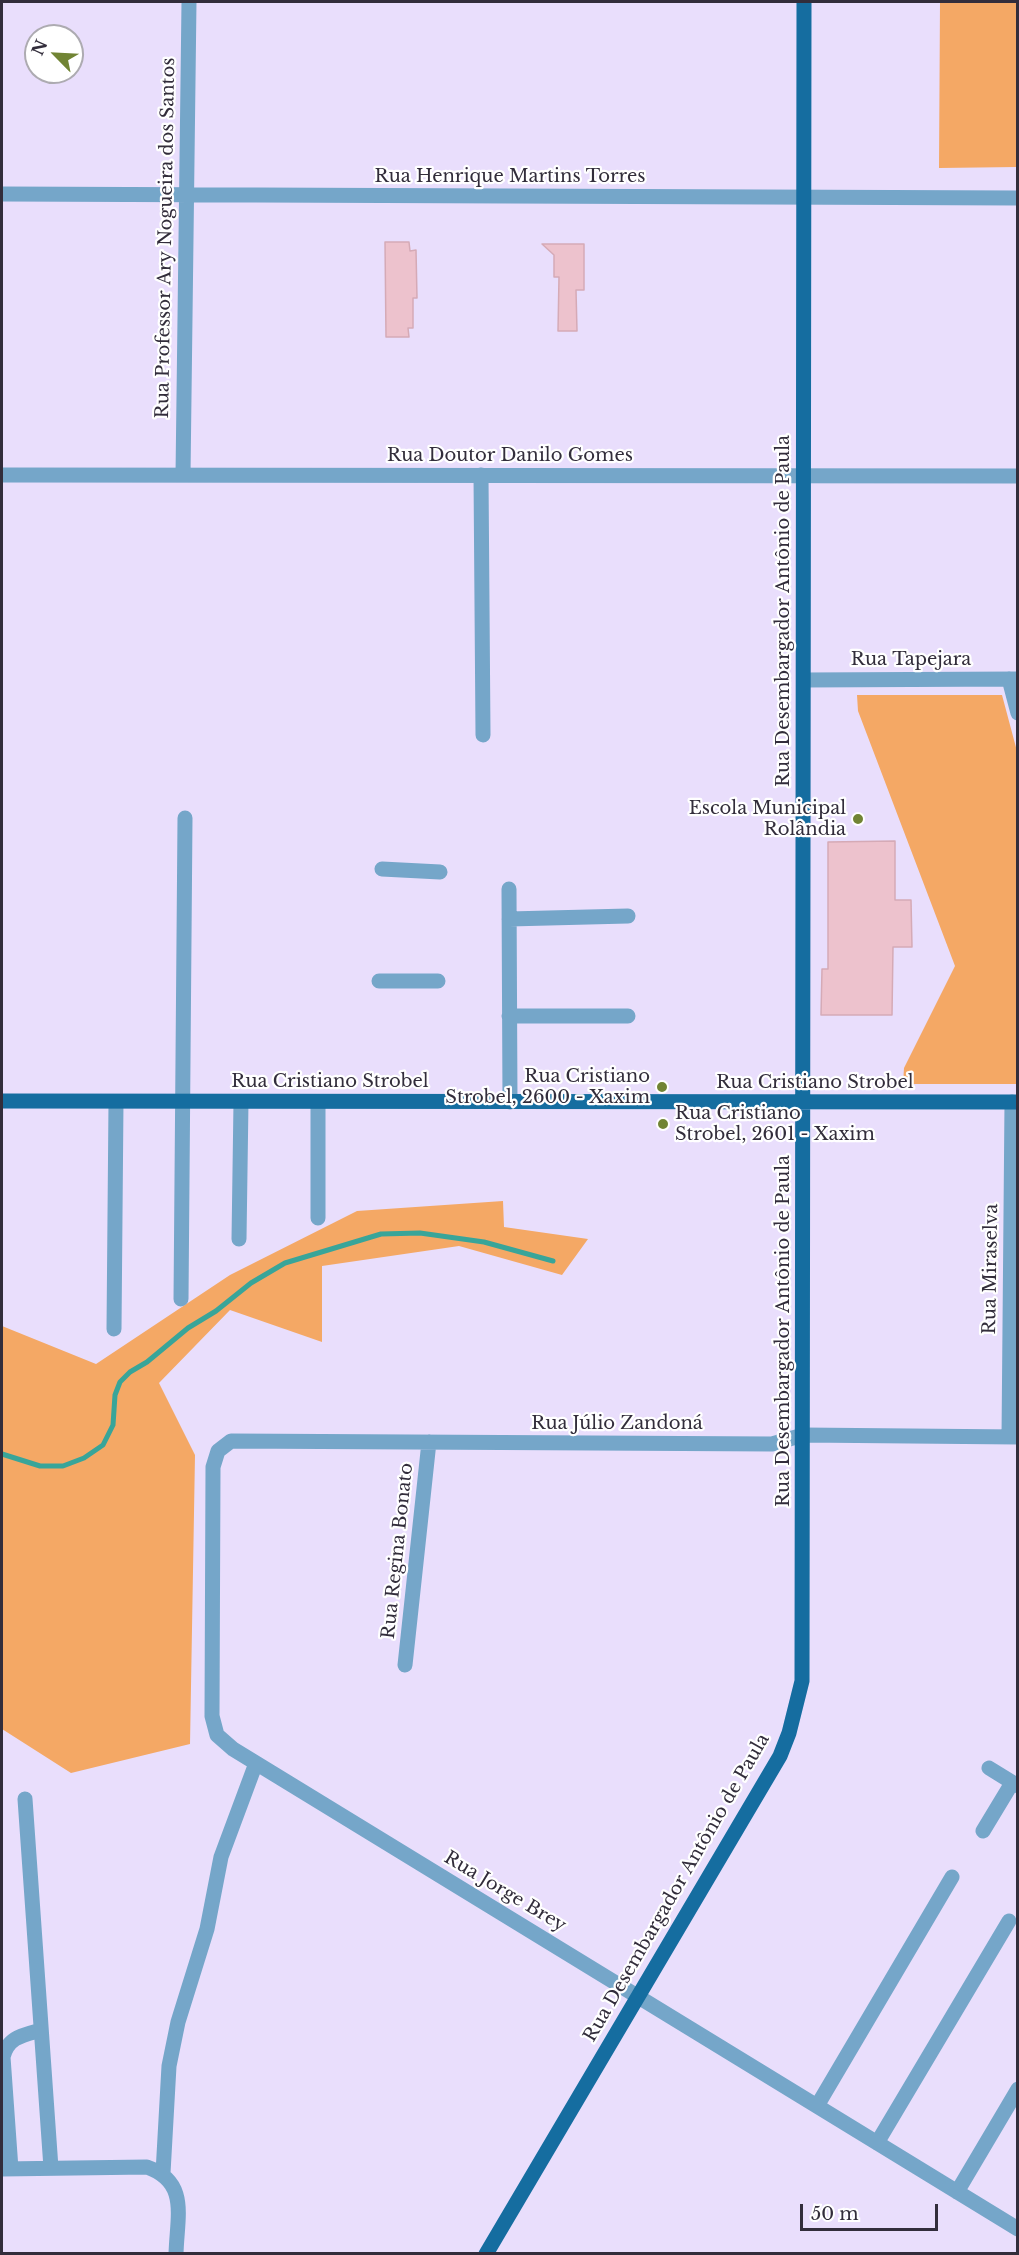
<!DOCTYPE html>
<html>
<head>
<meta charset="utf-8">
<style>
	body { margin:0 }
	#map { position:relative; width:1019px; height:2255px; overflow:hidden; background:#e9defc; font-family:"Libre Baskerville",serif }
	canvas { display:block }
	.frame { position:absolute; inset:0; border:3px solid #322d3b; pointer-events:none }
	.north { position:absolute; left:24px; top:24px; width:60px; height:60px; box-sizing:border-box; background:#fff; border:2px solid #adabb1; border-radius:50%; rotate:294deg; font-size:16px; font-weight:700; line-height:24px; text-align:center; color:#322d3b }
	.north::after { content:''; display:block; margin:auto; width:21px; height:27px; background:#718434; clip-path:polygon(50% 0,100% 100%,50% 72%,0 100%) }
	.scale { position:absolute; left:800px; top:2204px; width:138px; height:27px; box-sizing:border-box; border:3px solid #322d3b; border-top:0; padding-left:8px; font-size:18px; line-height:21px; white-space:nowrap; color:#322d3b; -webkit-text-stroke:4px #fff; paint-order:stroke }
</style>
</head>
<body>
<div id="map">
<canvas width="1019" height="2255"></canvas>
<div class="frame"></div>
<div class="north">N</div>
<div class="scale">50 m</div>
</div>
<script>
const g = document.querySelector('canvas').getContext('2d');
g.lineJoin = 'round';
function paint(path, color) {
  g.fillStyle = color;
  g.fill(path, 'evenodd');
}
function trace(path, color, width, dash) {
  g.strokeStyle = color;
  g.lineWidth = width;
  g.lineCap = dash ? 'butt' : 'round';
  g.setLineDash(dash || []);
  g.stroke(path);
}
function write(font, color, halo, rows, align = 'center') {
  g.font = font + ' "Libre Baskerville",serif';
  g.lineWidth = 4.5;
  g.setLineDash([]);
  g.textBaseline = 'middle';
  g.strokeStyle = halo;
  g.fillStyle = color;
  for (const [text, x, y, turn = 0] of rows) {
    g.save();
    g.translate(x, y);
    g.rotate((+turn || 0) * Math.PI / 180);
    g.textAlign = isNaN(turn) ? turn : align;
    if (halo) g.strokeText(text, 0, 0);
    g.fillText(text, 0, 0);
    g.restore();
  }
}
paint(new Path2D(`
	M940 2H1017V167L939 168Z
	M857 695H1002L1018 755 1017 1084H903L904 1068 955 966 858 711Z
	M503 1201 504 1227 588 1239 562 1275 459 1246 322 1266V1342L230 1310 159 1383 195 1455 190 1744 71 1773 2 1729V1326L96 1364 230 1275 357 1211Z`), '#f4a865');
trace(new Path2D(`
	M2 1454 40 1466H63L84 1458 103 1445 113 1425 115 1395 120 1382 130 1372 147 1362 188 1328 216 1311 251 1283 285 1263 381 1234 420 1233 484 1242 553 1261`), '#38a599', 5);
const building = new Path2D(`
	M385 242H409L410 251 416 250 417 298H413V328H408L409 337H386Z
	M542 244H584V290H576L577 331H558L559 277H554V255Z
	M895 841V900H911L912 947H893L892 1015H821L822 969H828V842Z`);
paint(building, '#edc2cd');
trace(building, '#d5aab6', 1.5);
trace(new Path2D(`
	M2 194 1018 198
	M2 475 1018 476
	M183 475 189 2
	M481 475 483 735
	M1009 679 1018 713
	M804 680 1018 679
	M382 869 440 872
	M509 889 510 1102
	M509 919 628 916
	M379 981H438
	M509 1016H628
	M318 1218V1102
	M239 1239 241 1102
	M181 1299 185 818
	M114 1329 116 1102
	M1009 1437 1012 1102
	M1018 1437 803 1435 772 1444 231 1441 218 1451 213 1467 212 1716 217 1735 233 1749 1018 2229
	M405 1665 429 1442
	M989 1768 1018 1786
	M25 1799 51 2168
	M983 1831 1012 1783
	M817 2106 952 1877
	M877 2143 1009 1921
	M2 2169 147 2167C189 2182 177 2216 176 2254
	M11 2169 3 2057C8 2037 23 2035 41 2030
	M163 2173 169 2066 178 2022 207 1929 221 1857 256 1763
	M957 2192 1018 2089`), '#75a6c9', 15);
trace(new Path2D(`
	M2 1101 1018 1102
	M486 2254 780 1756 789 1733 802 1681 804 2`), '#156da0', 15);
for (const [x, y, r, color] of [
	[858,819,6,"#718434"],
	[662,1087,6,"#718434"],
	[663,1124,6,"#718434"]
]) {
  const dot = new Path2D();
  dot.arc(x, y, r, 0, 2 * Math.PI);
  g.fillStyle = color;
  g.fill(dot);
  trace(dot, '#fff', 2);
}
write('18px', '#322d3b', '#fff', [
	["Rua Henrique Martins Torres",510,177],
	["Rua Professor Ary Nogueira dos Santos",166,238,-89],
	["Rua Doutor Danilo Gomes",510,456],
	["Rua Desembargador Antônio de Paula",784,611,-90],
	["Rua Tapejara",911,660],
	["Rua Cristiano Strobel",330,1082],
	["Rua Cristiano Strobel",815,1083],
	["Rua Miraselva",991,1269,-89],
	["Rua Desembargador Antônio de Paula",784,1331,-90],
	["Rua Júlio Zandoná",617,1424],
	["Rua Regina Bonato",398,1551,-84],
	["Rua Desembargador Antônio de Paula",677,1888,-60],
	["Rua Jorge Brey",505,1892,31]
]);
write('18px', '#322d3b', '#fff', [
	["Escola Municipal",846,809],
	["Rolândia",846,830],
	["Rua Cristiano",650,1077],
	["Strobel, 2600 - Xaxim",650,1098],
	["Rua Cristiano",675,1114,"left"],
	["Strobel, 2601 - Xaxim",675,1135,"left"]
], 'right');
</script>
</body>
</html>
